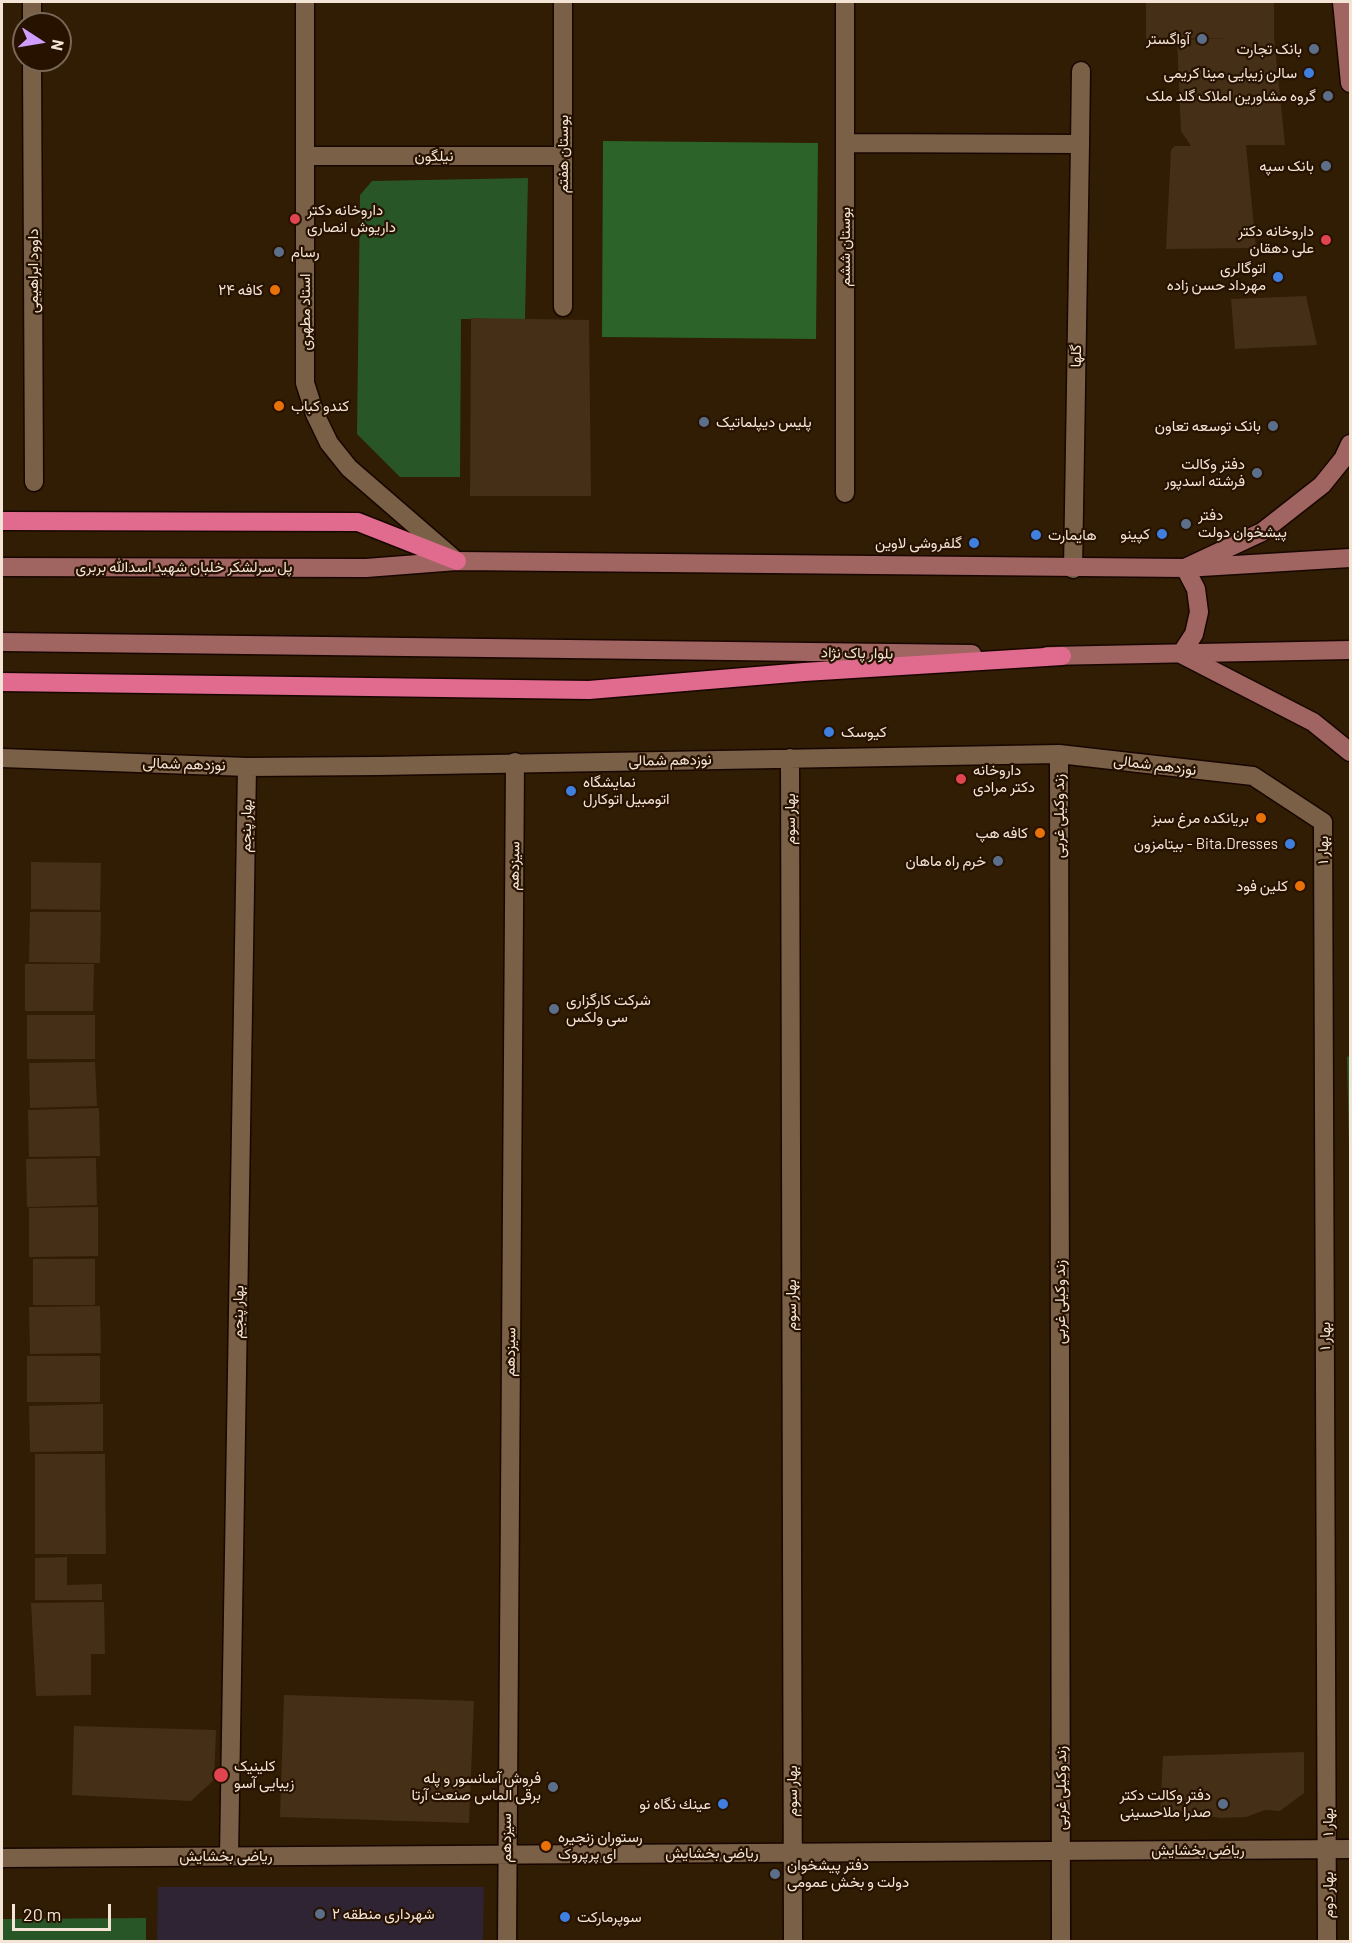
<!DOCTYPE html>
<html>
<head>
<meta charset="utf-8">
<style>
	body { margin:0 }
	#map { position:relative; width:1352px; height:1943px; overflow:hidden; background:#311c04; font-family:Barlow,sans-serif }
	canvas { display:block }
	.frame { position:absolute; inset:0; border:3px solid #f3e4d6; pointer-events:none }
	.north { position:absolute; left:12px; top:12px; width:60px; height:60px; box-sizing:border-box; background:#271200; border:2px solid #796656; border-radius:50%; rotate:102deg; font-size:16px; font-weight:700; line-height:24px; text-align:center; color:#f3e4d6 }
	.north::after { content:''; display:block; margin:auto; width:21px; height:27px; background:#d19dfe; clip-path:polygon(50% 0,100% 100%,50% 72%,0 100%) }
	.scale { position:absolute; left:12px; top:1904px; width:99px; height:27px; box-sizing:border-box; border:3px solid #f3e4d6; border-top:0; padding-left:8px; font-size:18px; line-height:21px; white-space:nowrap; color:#f3e4d6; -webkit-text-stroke:4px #271200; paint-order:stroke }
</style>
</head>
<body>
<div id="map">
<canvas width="1352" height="1943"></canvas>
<div class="frame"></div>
<div class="north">N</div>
<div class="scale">20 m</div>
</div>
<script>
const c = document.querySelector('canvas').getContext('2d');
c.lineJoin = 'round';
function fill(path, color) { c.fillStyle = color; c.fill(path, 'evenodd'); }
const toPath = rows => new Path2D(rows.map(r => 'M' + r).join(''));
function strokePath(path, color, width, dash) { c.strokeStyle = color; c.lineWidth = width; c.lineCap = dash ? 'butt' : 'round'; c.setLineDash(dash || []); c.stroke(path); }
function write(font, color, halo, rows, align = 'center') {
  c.font = font + ' Barlow,Vazirmatn,sans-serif'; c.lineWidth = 4.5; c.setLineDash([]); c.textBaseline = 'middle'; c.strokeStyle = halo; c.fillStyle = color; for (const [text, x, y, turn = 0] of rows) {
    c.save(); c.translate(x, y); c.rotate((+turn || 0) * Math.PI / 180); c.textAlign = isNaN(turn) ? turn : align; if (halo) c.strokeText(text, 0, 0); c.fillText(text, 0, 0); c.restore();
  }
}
fill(toPath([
	[158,1887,484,1887,483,1941,157,1941]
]), '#2e2433');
fill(toPath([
	[528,178,525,319,461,319,460,477,400,477,357,434,360,195,372,181],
	[1350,1056,1350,1195,1347,1057],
	[146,1918,146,1941,2,1941,2,1919]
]), '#285626');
fill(toPath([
	[603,141,818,143,816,339,602,337]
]), '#2b6328');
fill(toPath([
	[1146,2,1274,2,1274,37,1285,145,1246,145,1256,248,1166,249,1171,150,1175,146,1191,146,1181,131,1177,40,1229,38,1146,39],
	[1306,296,1317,345,1235,349,1231,299],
	[471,318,589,320,591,496,470,496],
	[31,862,101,863,100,910,31,909],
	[30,912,101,912,100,963,29,962],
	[25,964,94,964,93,1011,25,1011],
	[27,1015,95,1015,95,1059,27,1059],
	[95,1062,97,1106,30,1108,29,1063],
	[99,1108,100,1156,29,1157,28,1110],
	[96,1158,97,1205,27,1207,26,1159],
	[98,1207,98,1256,29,1257,29,1208],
	[33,1259,95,1259,95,1305,33,1305],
	[100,1306,101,1353,30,1354,29,1307],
	[27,1356,100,1356,100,1402,27,1402],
	[103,1404,103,1451,30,1452,29,1406],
	[35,1454,105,1454,106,1554,35,1554],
	[67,1557,67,1585,102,1584,102,1600,35,1600,35,1558],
	[104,1602,105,1654,91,1654,91,1695,36,1696,31,1603],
	[284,1695,474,1701,469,1823,280,1817],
	[74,1726,216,1730,214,1780,191,1801,72,1795],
	[1304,1752,1304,1793,1280,1811,1265,1810,1246,1817,1220,1818,1177,1811,1160,1816,1163,1756]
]), '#462f17');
const minor = toPath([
	[32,2,32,24],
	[305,2,305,383,315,414,329,443,349,468,453,558],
	[563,2,563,307],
	[845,2,845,493],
	[32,60,34,482],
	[845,143,1080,144,1073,569],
	[1080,144,1081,71],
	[305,156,563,156],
	[1059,754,1061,1942],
	[2,758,247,767,378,766,1059,754,1253,776,1323,822,1327,1942],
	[790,758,793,1942],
	[229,1856,247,767]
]);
const tertiary = toPath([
	[2,1858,1350,1849],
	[507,1942,515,762]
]);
const secondary = toPath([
	[1342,2,1350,83],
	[1350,444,1343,459,1322,485,1262,532,1185,568,1196,589,1199,612,1194,634,1181,654,1313,722,1350,752],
	[2,567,366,568,457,561,1185,568,1350,558],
	[2,642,972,654],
	[1047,656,1350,650]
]);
const trunk = toPath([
	[2,521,358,522,457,561],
	[2,682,589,690,804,672,1062,656]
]);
strokePath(minor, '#180600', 21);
strokePath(tertiary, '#180600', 21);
strokePath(secondary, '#180600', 21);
strokePath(trunk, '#180600', 21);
strokePath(minor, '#7a6047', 18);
strokePath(tertiary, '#7a6047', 18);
strokePath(secondary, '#a06461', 18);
strokePath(trunk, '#e06b8e', 18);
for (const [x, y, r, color] of [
	[1202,39,6,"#5c6f8a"],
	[1314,49,6,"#5c6f8a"],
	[1309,73,6,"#3f7fe0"],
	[1328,96,6,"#5c6f8a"],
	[1326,166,6,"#5c6f8a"],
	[295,219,6,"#e0444e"],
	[1326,240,6,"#e0444e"],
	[279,252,6,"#5c6f8a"],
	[1278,277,6,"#3f7fe0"],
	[275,290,6,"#e8710a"],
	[279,406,6,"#e8710a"],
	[704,422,6,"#5c6f8a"],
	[1273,426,6,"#5c6f8a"],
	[1257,473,6,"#5c6f8a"],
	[1186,524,6,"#5c6f8a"],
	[1162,534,6,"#3f7fe0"],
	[1036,535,6,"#3f7fe0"],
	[974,543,6,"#3f7fe0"],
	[829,732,6,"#3f7fe0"],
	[961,779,6,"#e0444e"],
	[571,791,6,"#3f7fe0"],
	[1261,818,6,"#e8710a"],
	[1040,833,6,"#e8710a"],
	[1290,844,6,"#3f7fe0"],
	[998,861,6,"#5c6f8a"],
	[1300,886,6,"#e8710a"],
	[554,1009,6,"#5c6f8a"],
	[221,1775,8,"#e0444e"],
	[553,1787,6,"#5c6f8a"],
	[723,1804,6,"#3f7fe0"],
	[1223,1804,6,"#5c6f8a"],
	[546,1846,6,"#e8710a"],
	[775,1874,6,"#5c6f8a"],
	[320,1914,6,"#5c6f8a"],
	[565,1917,6,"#3f7fe0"]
]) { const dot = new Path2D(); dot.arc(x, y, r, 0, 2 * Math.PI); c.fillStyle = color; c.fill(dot); strokePath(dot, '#271200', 2); }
write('15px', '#f3e4d6', '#271200', [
	["آواگستر",1190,39],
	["بانک تجارت",1302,49],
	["سالن زیبایی مینا کریمی",1297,73],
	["گروه مشاورین املاک گلد ملک",1316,96],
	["بانک سپه",1314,166],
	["داروخانه دکتر",307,210,"left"],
	["داریوش انصاری",307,227,"left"],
	["داروخانه دکتر",1314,231],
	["علی دهقان",1314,248],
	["رسام",291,252,"left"],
	["اتوگالری",1266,268],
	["مهرداد حسن زاده",1266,285],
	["کافه ۲۴",263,290],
	["کندو کباب",291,406,"left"],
	["پلیس دیپلماتیک",716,422,"left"],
	["بانک توسعه تعاون",1261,426],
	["دفتر وکالت",1245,464],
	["فرشته اسدپور",1245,481],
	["دفتر",1198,515,"left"],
	["پیشخوان دولت",1198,532,"left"],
	["کپینو",1150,534],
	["هایمارت",1048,535,"left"],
	["گلفروشی لاوین",962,543],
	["کیوسک",841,732,"left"],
	["داروخانه",973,770,"left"],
	["دکتر مرادی",973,787,"left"],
	["نمایشگاه",583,782,"left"],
	["اتومبیل اتوکارل",583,799,"left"],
	["بریانکده مرغ سبز",1249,818],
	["کافه هپ",1028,833],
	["بیتامزون - Bita.Dresses",1278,844],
	["خرم راه ماهان",986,861],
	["کلین فود",1288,886],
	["شرکت کارگزاری",566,1000,"left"],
	["سی ولکس",566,1017,"left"],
	["کلینیک",234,1766,"left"],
	["زیبایی آسو",234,1783,"left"],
	["فروش آسانسور و پله",541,1778],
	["برقی الماس صنعت آرتا",541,1795],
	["دفتر وکالت دکتر",1211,1795],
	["صدرا ملاحسینی",1211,1812],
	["عينك نگاه نو",711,1804],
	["رستوران زنجیره",558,1837,"left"],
	["ای پرپروک",558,1854,"left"],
	["دفتر پیشخوان",787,1865,"left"],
	["دولت و بخش عمومی",787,1882,"left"],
	["شهرداری منطقه ۲",332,1914,"left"],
	["سوپرمارکت",577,1917,"left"]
], 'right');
write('15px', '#f3e4d6', '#271200', [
	["بوستان هفتم",563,154,-90],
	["نیلگون",434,156],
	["بوستان ششم",845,247,-90],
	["داوود ابراهیمی",33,271,-90],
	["استاد مطهری",305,312,-90],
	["گلها",1076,356,-89],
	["پل سرلشکر خلبان شهید اسدالله بربری",184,567],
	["بلوار پاک نژاد",857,653,1],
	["نوزدهم شمالی",670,760,-1],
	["نوزدهم شمالی",184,764,2],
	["نوزدهم شمالی",1155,765,7],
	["زند وکیلی غربی",1059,816,-90],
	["بهار سوم",790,819,-90],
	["بهار پنجم",246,826,-89],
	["بهار ۱",1323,850,-90],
	["سیزدهم",514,866,-89],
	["زند وکیلی غربی",1060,1302,-90],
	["بهار سوم",791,1305,-90],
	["بهار پنجم",238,1312,-89],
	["بهار ۱",1325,1336,-90],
	["سیزدهم",510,1352,-89],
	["زند وکیلی غربی",1061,1788,-90],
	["بهار سوم",792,1791,-90],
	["بهار ۱",1328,1822,-90],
	["سیزدهم",506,1838,-90],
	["ریاضی بخشایش",1198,1850],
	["ریاضی بخشایش",712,1853],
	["ریاضی بخشایش",226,1856],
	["بهار دوم",1328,1895,-90]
]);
</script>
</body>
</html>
